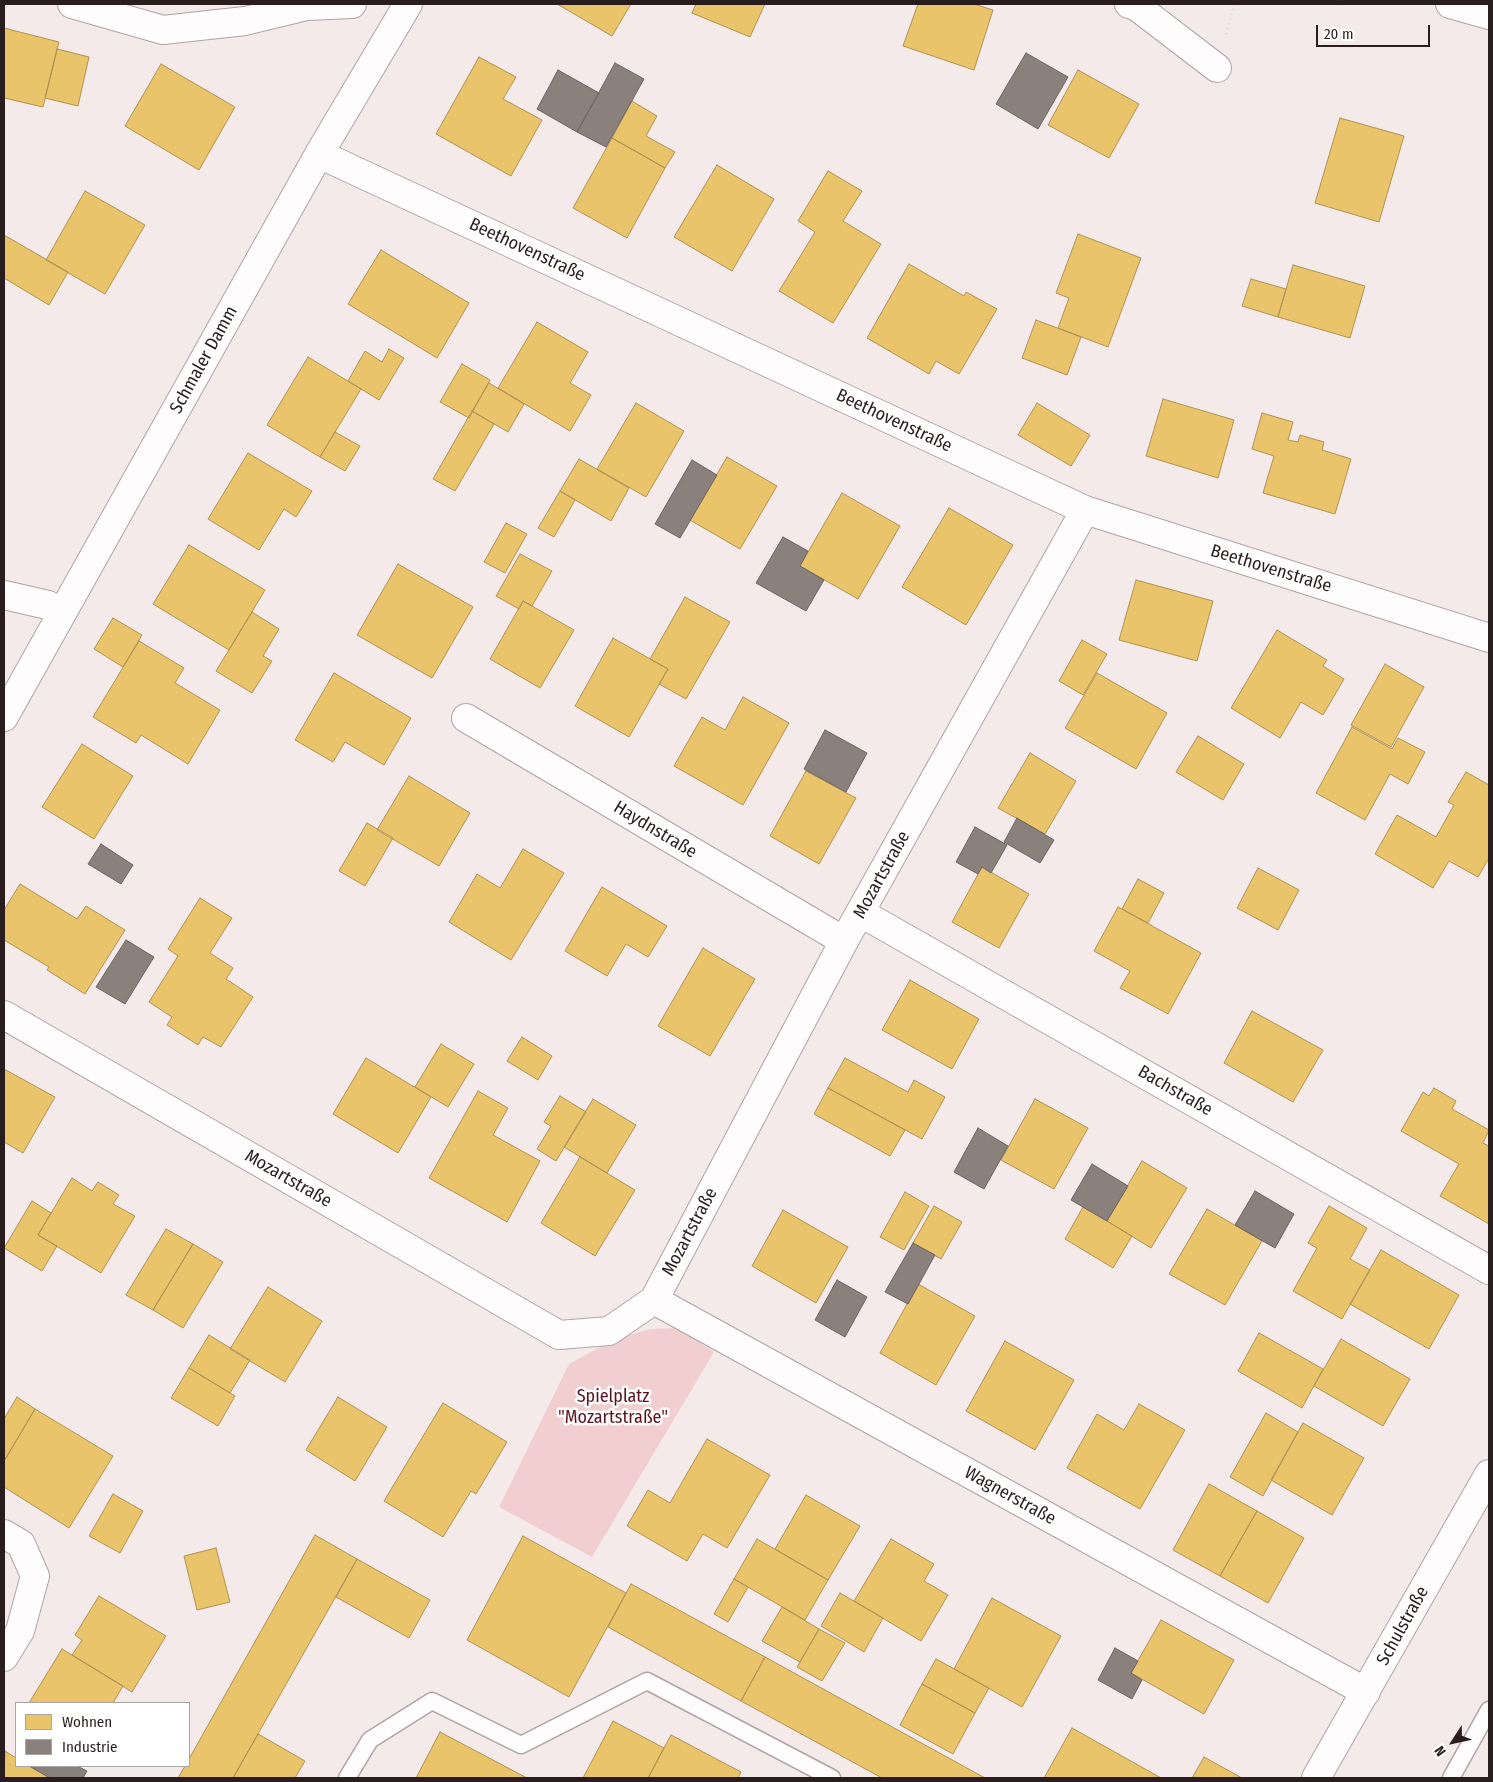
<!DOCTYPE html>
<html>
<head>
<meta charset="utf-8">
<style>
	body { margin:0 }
	#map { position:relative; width:1493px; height:1782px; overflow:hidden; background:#f5eaea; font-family:"Fira Sans Condensed",sans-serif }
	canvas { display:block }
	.frame { position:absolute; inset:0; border:5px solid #291d1e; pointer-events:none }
	.legend { position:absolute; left:15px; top:1702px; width:175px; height:65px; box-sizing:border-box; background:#fff; border:1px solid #a9a5a5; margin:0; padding:6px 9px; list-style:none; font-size:15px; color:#291d1e }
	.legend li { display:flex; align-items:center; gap:10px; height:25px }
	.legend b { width:25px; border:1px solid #a9a5a5 }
	.north { position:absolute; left:1428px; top:1717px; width:50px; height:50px; -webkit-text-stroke:4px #fff; paint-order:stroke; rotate:235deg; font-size:14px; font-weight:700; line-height:20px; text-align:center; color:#291d1e }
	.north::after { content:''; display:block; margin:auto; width:18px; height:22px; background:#291d1e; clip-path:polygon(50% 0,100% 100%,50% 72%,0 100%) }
	.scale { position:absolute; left:1316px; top:25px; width:114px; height:22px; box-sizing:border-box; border:2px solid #291d1e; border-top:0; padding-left:6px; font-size:15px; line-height:18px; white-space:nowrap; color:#291d1e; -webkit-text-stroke:4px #fff; paint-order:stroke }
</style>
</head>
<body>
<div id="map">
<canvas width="1493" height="1782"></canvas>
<div class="frame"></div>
<ul class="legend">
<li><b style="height:14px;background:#e9c46a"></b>Wohnen</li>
<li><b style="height:14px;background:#8a817c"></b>Industrie</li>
</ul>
<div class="north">N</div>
<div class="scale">20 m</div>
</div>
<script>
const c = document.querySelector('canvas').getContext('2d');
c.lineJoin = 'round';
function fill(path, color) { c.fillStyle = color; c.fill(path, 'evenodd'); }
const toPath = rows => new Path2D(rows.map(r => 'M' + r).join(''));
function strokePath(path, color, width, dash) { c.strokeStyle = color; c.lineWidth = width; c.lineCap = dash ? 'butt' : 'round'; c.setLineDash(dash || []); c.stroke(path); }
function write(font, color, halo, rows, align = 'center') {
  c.font = font + ' "Fira Sans Condensed",sans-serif'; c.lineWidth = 5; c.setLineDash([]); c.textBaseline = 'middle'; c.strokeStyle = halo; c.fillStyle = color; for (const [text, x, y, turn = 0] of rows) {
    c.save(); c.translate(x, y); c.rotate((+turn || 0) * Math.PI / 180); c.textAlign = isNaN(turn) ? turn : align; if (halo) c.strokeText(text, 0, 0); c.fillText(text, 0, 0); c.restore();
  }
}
fill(toPath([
	[677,1328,714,1352,592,1557,499,1507,569,1364,613,1340,650,1329]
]), '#f1ced0');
const homes = toPath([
	[557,4,631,4,612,36,557,4],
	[696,4,765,4,750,37,692,13,696,4],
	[918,4,974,4,993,10,974,70,903,46,918,4],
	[4,28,59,42,43,107,4,98,4,28],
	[57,49,89,57,78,106,45,98,57,49],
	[479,57,516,77,503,99,542,120,511,176,436,134,479,57],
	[161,64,235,107,199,170,125,126,161,64],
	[1078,70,1139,104,1109,158,1048,125,1078,70],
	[632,101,657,116,646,136,675,152,665,168,612,138,632,101],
	[1340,118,1404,136,1379,222,1315,203,1340,118],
	[612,138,665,168,627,238,573,208,612,138],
	[717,165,774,199,732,271,674,237,717,165],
	[828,171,862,191,843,221,881,244,833,323,779,291,815,232,798,221,828,171],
	[85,191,145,225,105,294,46,260,85,191],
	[1078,234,1141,258,1108,347,1058,328,1069,298,1056,293,1078,234],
	[4,235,68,272,49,305,4,278,4,235],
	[381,250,469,303,437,358,348,304,381,250],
	[909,264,964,296,966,292,997,309,959,374,936,361,929,374,867,338,909,264],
	[1293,265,1365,286,1350,338,1278,317,1293,265],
	[1251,279,1286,289,1278,317,1242,306,1251,279],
	[1036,320,1081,337,1067,375,1022,358,1036,320],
	[537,322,588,352,570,383,591,395,570,431,498,388,537,322],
	[389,349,404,358,379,400,348,381,365,351,382,362,389,349],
	[308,357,361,389,320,457,267,425,308,357],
	[462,364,490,380,469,418,440,402,462,364],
	[489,383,524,404,508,432,472,411,489,383],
	[1163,399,1234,420,1218,478,1146,456,1163,399],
	[636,403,684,431,646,497,597,469,636,403],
	[1037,403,1090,435,1071,466,1018,435,1037,403],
	[472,411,494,424,455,491,433,479,472,411],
	[1262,413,1293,422,1288,440,1298,442,1300,435,1324,442,1322,450,1351,459,1335,514,1263,493,1274,456,1252,449,1262,413],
	[335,432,360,446,345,471,320,457,335,432],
	[248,453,312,491,296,517,284,509,259,550,208,519,248,453],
	[727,457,777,486,740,549,690,520,727,457],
	[579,459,629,488,611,521,560,491,579,459],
	[560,491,575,500,554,537,538,528,560,491],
	[842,493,900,526,858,599,800,566,842,493],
	[949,508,1013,545,966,625,902,587,949,508],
	[506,523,527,534,505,573,484,562,506,523],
	[189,545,265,590,229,650,153,604,189,545],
	[520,554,552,571,532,606,523,601,519,609,496,596,520,554],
	[398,564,473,607,432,678,357,635,398,564],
	[1136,580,1213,601,1197,661,1119,640,1136,580],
	[685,597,730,622,686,699,659,684,668,669,650,659,685,597],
	[523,601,574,630,540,688,490,659,523,601],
	[252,612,279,629,263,656,272,661,252,693,216,671,252,612],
	[113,618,142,635,123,667,94,649,113,618],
	[1277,630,1327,660,1323,666,1344,679,1323,715,1301,702,1280,738,1231,708,1277,630],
	[613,638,668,669,629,737,575,706,613,638],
	[1082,640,1107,654,1083,695,1059,681,1082,640],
	[139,641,184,668,175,683,220,710,188,764,141,735,136,743,93,717,139,641],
	[1385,664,1424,687,1391,747,1351,725,1385,664],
	[334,673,411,718,384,765,345,742,333,762,295,740,334,673],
	[1097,673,1167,713,1136,769,1065,728,1097,673],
	[743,697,789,723,743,805,674,766,702,717,725,730,743,697],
	[1352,727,1392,749,1398,738,1425,752,1408,784,1390,774,1365,820,1316,793,1352,727],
	[1198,736,1244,764,1223,800,1176,772,1198,736],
	[82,744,133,776,94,839,42,807,82,744],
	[1030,753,1076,781,1045,834,998,808,1030,753],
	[806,771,856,798,819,864,770,836,806,771],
	[1466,772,1489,785,1489,858,1478,877,1449,861,1433,888,1375,854,1397,815,1436,837,1454,805,1448,802,1466,772],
	[409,776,470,813,439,866,377,830,409,776],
	[367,823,393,838,365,886,339,871,367,823],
	[523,849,564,873,511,960,449,922,477,874,500,888,523,849],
	[982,867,1029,894,999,948,952,922,982,867],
	[1258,868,1299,890,1278,930,1237,908,1258,868],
	[1138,879,1164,893,1148,923,1122,909,1138,879],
	[20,884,77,919,86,906,125,930,85,994,47,970,49,967,4,940,4,910,20,884],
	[602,887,667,926,648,957,626,944,607,976,565,951,602,887],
	[200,898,232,918,210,953,233,968,226,979,253,997,221,1047,203,1037,198,1045,167,1025,172,1017,149,1002,178,956,168,949,200,898],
	[1118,907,1201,953,1168,1014,1120,988,1130,971,1094,951,1118,907],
	[703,948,755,979,710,1056,658,1026,703,948],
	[910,980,979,1019,952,1069,882,1030,910,980],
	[1252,1011,1323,1050,1293,1102,1224,1063,1252,1011],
	[522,1037,552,1056,538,1080,507,1061,522,1037],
	[441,1044,474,1064,448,1107,415,1087,441,1044],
	[366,1058,431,1097,398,1153,333,1114,366,1058],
	[845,1058,908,1092,914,1080,945,1097,922,1139,828,1088,845,1058],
	[4,1069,55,1097,23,1153,4,1142,4,1069],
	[828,1088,905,1130,890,1156,814,1114,828,1088],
	[1434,1088,1456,1101,1452,1109,1489,1130,1483,1143,1489,1146,1489,1224,1440,1196,1459,1164,1401,1131,1423,1092,1429,1096,1434,1088],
	[478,1091,508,1108,493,1135,540,1161,507,1222,429,1178,478,1091],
	[560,1096,586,1112,556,1161,537,1149,551,1126,544,1122,560,1096],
	[593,1099,636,1125,607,1173,564,1147,593,1099],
	[1035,1099,1088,1128,1054,1189,1001,1160,1035,1099],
	[580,1157,635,1190,595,1256,541,1223,580,1157],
	[1142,1161,1187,1188,1151,1248,1107,1221,1142,1161],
	[72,1178,92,1191,98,1182,119,1195,113,1204,135,1216,101,1273,38,1235,72,1178],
	[905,1192,929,1206,904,1250,880,1237,905,1192],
	[32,1201,51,1213,38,1235,57,1246,42,1271,4,1248,32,1201],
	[934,1206,962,1222,941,1259,913,1243,934,1206],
	[1329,1206,1367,1228,1350,1259,1370,1270,1342,1319,1293,1291,1317,1248,1308,1243,1329,1206],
	[1083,1207,1132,1236,1113,1268,1065,1239,1083,1207],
	[1207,1209,1262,1241,1225,1305,1169,1274,1207,1209],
	[783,1210,848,1247,816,1303,752,1266,783,1210],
	[166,1229,193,1244,153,1310,126,1295,166,1229],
	[193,1244,223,1262,183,1328,153,1310,193,1244],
	[1381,1250,1459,1295,1429,1349,1350,1304,1381,1250],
	[918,1284,975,1316,936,1385,880,1353,918,1284],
	[268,1287,322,1321,285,1382,230,1349,268,1287],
	[1259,1333,1323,1369,1302,1408,1238,1371,1259,1333],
	[209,1335,250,1360,230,1393,189,1368,209,1335],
	[1341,1339,1410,1379,1383,1426,1314,1386,1341,1339],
	[1005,1341,1074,1380,1035,1450,966,1411,1005,1341],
	[189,1368,235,1396,218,1426,171,1398,189,1368],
	[17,1397,35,1409,6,1458,4,1457,4,1419,17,1397],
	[338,1397,387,1427,355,1481,306,1450,338,1397],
	[443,1403,507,1442,476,1494,471,1491,443,1537,384,1501,443,1403],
	[1139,1404,1185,1430,1140,1509,1067,1468,1097,1414,1124,1430,1139,1404],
	[35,1409,113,1456,69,1528,4,1487,4,1461,35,1409],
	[1266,1413,1298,1432,1263,1496,1230,1477,1266,1413],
	[1303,1423,1364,1458,1332,1515,1271,1480,1303,1423],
	[707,1439,770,1475,727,1548,703,1534,687,1561,627,1526,648,1490,670,1503,707,1439],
	[1209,1484,1257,1511,1220,1576,1173,1550,1209,1484],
	[113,1494,143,1511,120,1553,89,1536,113,1494],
	[806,1495,860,1526,828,1580,775,1549,806,1495],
	[1257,1511,1304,1538,1268,1603,1220,1576,1257,1511],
	[315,1535,357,1559,233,1778,178,1778,185,1766,189,1766,189,1759,315,1535],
	[523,1536,626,1593,569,1697,467,1640,523,1536],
	[757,1539,828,1580,805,1620,734,1579,757,1539],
	[891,1539,934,1564,924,1581,948,1595,921,1641,854,1601,891,1539],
	[216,1548,230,1602,197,1610,184,1556,216,1548],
	[357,1559,430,1600,409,1638,336,1597,357,1559],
	[734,1579,748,1587,728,1622,714,1614,734,1579],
	[631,1584,765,1657,741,1701,608,1627,631,1584],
	[840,1593,883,1618,864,1652,821,1626,840,1593],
	[99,1596,166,1636,132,1692,72,1655,82,1640,75,1635,99,1596],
	[992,1598,1061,1636,1022,1707,954,1669,992,1598],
	[782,1607,819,1629,800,1662,762,1641,782,1607],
	[1161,1620,1234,1660,1204,1714,1131,1673,1161,1620],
	[819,1629,845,1643,822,1681,797,1667,819,1629],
	[62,1649,123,1686,113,1703,29,1703,62,1649],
	[765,1657,985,1778,882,1778,741,1701,765,1657],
	[936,1659,989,1688,975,1713,922,1684,936,1659],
	[922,1684,975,1713,953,1754,900,1725,922,1684],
	[613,1721,664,1748,648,1778,583,1778,613,1721],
	[1072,1728,1161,1778,1044,1778,1072,1728],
	[440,1732,527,1778,416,1778,440,1732],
	[258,1734,305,1761,295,1778,233,1778,258,1734],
	[671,1735,741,1772,738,1778,648,1778,671,1735],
	[5,1751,16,1758,16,1766,29,1766,50,1778,4,1778,5,1751],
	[1204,1757,1242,1778,1192,1778,1204,1757]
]);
fill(homes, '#e9c46a');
strokePath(homes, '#af9253', 1);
const industry = toPath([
	[1026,53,1068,77,1038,129,996,104,1026,53],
	[615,63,644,79,606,147,577,132,615,63],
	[558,70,599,93,577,132,537,109,558,70],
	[692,460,717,475,680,538,655,524,692,460],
	[783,537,808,551,800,566,824,580,806,611,756,583,783,537],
	[825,730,867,753,846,792,804,769,825,730],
	[1017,818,1054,840,1040,863,1004,842,1017,818],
	[975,827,1007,845,991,873,982,867,978,874,956,862,975,827],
	[101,844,133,865,121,884,88,864,101,844],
	[126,940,154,957,125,1004,96,987,126,940],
	[978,1128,1008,1146,984,1189,954,1172,978,1128],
	[1092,1164,1128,1186,1107,1221,1071,1200,1092,1164],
	[1255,1191,1294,1214,1275,1248,1235,1225,1255,1191],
	[913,1243,935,1255,908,1304,885,1292,913,1243],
	[837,1280,867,1297,845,1337,815,1320,837,1280],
	[1115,1648,1138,1661,1131,1673,1142,1680,1132,1699,1098,1680,1115,1648],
	[31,1766,77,1766,87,1771,83,1778,50,1778,31,1767,31,1766]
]);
fill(industry, '#8a817c');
strokePath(industry, '#6d6360', 1);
const lane = toPath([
	[347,1778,370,1740,432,1701,521,1745,647,1681,832,1778],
	[1451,1778,1489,1710]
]);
const street = toPath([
	[72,4,163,30,245,21,307,6,352,4],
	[1129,4,1136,6,1217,68],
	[319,154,1085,510,1489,638],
	[4,595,48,605,62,613],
	[4,717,319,154,408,4],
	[466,718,844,941],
	[861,913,1489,1270],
	[4,1015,559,1335,609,1331,654,1300,844,941,1085,510],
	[654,1300,1366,1692],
	[4,1534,21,1544,35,1576,20,1631,4,1657],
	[1316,1778,1489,1474]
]);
const secondary = toPath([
	[1450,4,1489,15]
]);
strokePath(lane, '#afa4a4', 19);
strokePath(street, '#afa4a4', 30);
strokePath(secondary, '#afa4a4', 30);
strokePath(toPath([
	[1341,4,1343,4],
	[1226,34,1235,4]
]), '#dcd8d8', 3, [1, 4]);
strokePath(lane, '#fefcfc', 16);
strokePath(street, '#fefcfc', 28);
strokePath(secondary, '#fefcfc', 28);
write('18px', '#291d1e', '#fff', [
	["Beethovenstraße",527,250,25],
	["Schmaler Damm",204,360,-61],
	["Beethovenstraße",894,421,25],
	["Beethovenstraße",1271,569,17],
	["Haydnstraße",655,830,31],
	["Mozartstraße",882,875,-61],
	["Bachstraße",1175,1091,30],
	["Mozartstraße",288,1179,30],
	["Mozartstraße",690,1232,-62],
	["Wagnerstraße",1010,1496,29],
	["Schulstraße",1403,1626,-61]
]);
write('18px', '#5b1121', '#fff', [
	["Spielplatz",613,1397],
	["\"Mozartstraße\"",613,1418]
]);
</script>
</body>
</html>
